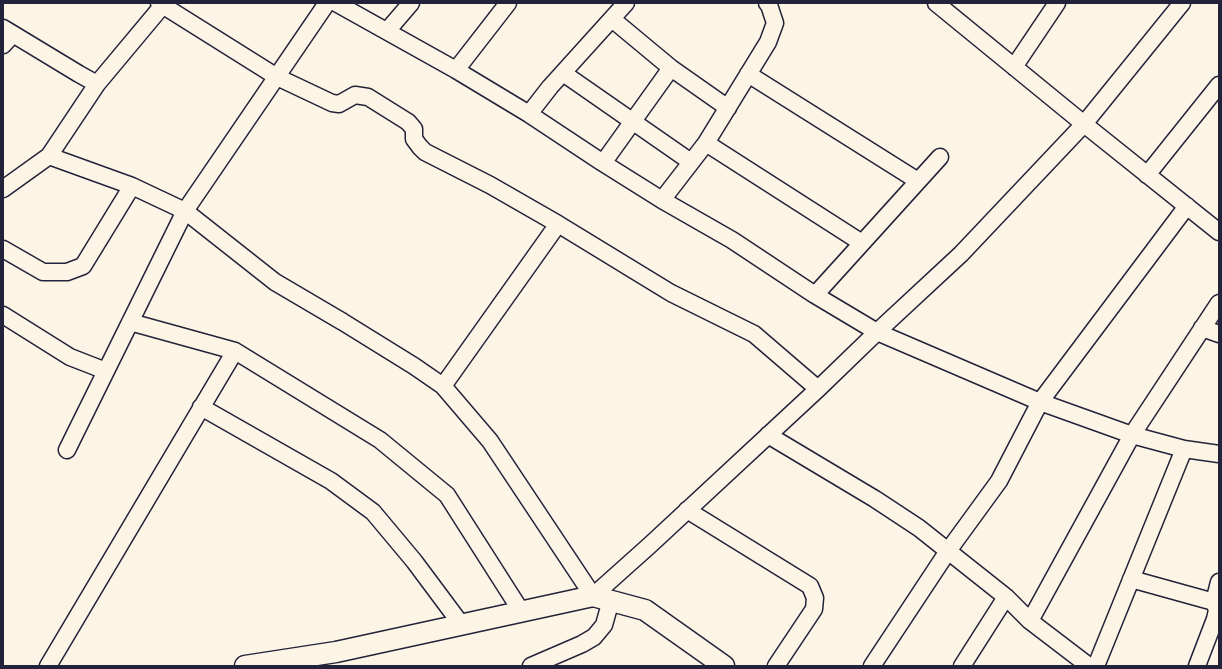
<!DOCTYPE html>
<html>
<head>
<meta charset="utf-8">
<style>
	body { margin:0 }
	#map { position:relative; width:1222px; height:669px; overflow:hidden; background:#fcf5e5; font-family:"Gochi Hand",sans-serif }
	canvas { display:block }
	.frame { position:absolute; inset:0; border:4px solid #22223b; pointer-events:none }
</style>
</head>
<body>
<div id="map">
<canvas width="1222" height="669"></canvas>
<div class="frame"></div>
</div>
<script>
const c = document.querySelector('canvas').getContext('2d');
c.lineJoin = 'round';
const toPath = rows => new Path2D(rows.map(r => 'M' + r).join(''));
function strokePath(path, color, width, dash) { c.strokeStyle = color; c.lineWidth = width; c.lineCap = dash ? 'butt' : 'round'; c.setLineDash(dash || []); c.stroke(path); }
const minor = toPath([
	[159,3,277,77,332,103,339,104,355,95,368,97,408,122,414,129,414,139,420,147,425,152,490,185,558,224,671,293,754,334,818,389],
	[336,3,456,70,529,114,603,163,662,200,732,240,815,295,877,332,1040,402,1132,435,1184,449,1219,454],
	[936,3,1084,124,1219,232],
	[612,19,671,68,728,108],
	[3,28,79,74,97,84,49,156,3,189],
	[387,31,411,3],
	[3,45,13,34],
	[1014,67,1057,3],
	[456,70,508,3],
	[563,73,691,162],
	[748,74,918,181],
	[97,84,163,5],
	[529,114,550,87,626,3],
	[706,143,862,243],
	[49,156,132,186,185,211,275,282,343,322,414,366,443,386,490,441,593,596,650,545,818,389,877,332,961,254,1084,124,1182,3],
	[603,163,671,68],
	[1147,175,1219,85],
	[662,200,706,143,768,42,775,23,769,5,767,3],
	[3,249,43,272,67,272,83,266,132,186],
	[815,295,940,157],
	[3,315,70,357,106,371],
	[130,322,235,351,380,440,447,495,521,611],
	[1202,328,1219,334],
	[443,386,558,224],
	[201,407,331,481,373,512,414,561,461,624],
	[768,435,875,499,919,528,1006,597,1030,621,1089,666],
	[67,450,185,211,327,3],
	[687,510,810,586,815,598,814,609,776,666],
	[1131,579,1214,602,1217,610,1215,619,1197,666],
	[1214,602,1219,582],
	[1030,621,1132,435,1219,303],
	[48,666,235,351],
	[531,666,582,644,594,637,604,625,611,600],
	[872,666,948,551,999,481,1040,402,1187,206],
	[962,666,1006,597],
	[1096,666,1184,449]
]);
const tertiary = toPath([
	[245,666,336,652,593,596,645,610,724,666]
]);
strokePath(minor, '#22223b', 19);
strokePath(tertiary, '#22223b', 23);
strokePath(minor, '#fcf5e5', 16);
strokePath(tertiary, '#fcf5e5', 20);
</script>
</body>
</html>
